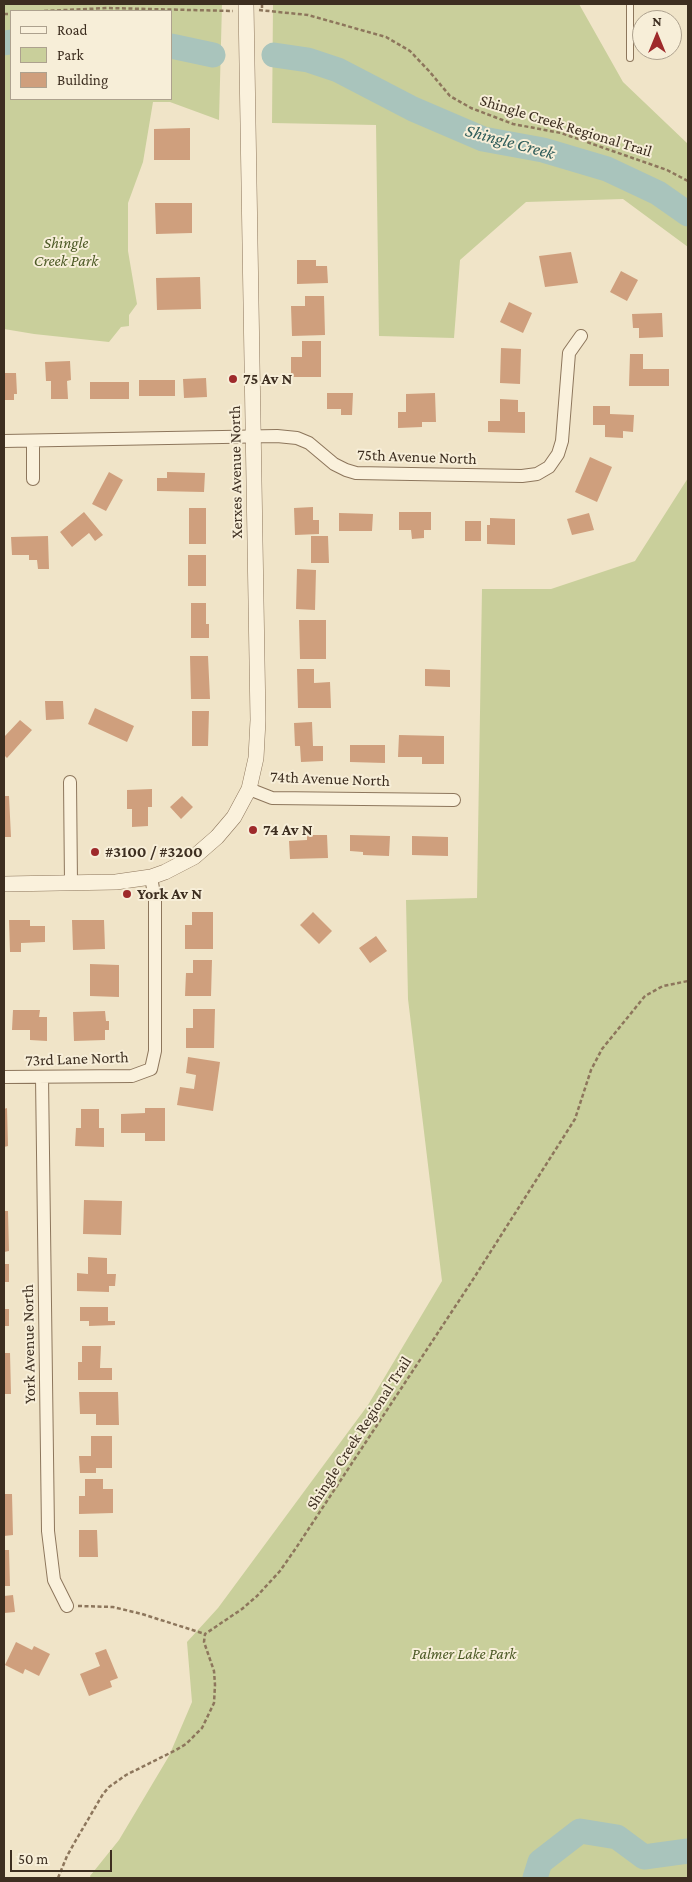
<!DOCTYPE html>
<html>
<head>
<meta charset="utf-8">
<style>
	body { margin:0 }
	#map { position:relative; width:692px; height:1882px; overflow:hidden; background:#f0e4c8; font-family:"Crimson Pro",serif }
	canvas { display:block }
	.frame { position:absolute; inset:0; border:5px solid #3d2e20; pointer-events:none }
	.legend { position:absolute; left:10px; top:10px; width:162px; height:90px; box-sizing:border-box; background:#f7eed8; border:1px solid #ada18e; margin:0; padding:6px 9px; list-style:none; font-size:15px; color:#3d2e20 }
	.legend li { display:flex; align-items:center; gap:10px; height:25px }
	.legend b { width:25px; border:1px solid #ada18e }
	.north { position:absolute; left:632px; top:10px; width:50px; height:50px; box-sizing:border-box; background:#f7eed8; border:1px solid #ada18e; border-radius:50%; rotate:0deg; font-size:14px; font-weight:700; line-height:20px; text-align:center; color:#3d2e20 }
	.north::after { content:''; display:block; margin:auto; width:18px; height:22px; background:#9e2a2b; clip-path:polygon(50% 0,100% 100%,50% 72%,0 100%) }
	.scale { position:absolute; left:10px; top:1850px; width:102px; height:22px; box-sizing:border-box; border:2px solid #3d2e20; border-top:0; padding-left:6px; font-size:15px; line-height:18px; white-space:nowrap; color:#3d2e20; -webkit-text-stroke:4px #f7eed8; paint-order:stroke }
</style>
</head>
<body>
<div id="map">
<canvas width="692" height="1882"></canvas>
<div class="frame"></div>
<ul class="legend">
<li><b style="height:6px;background:#faf1dc"></b>Road</li>
<li><b style="height:14px;background:#c9cf9b"></b>Park</li>
<li><b style="height:14px;background:#cf9f7d"></b>Building</li>
</ul>
<div class="north">N</div>
<div class="scale">50 m</div>
</div>
<script>
const c = document.querySelector('canvas').getContext('2d');
c.lineJoin = 'round';
function fill(path, color) { c.fillStyle = color; c.fill(path, 'evenodd'); }
const toPath = rows => new Path2D(rows.map(r => 'M' + r).join(''));
function strokePath(path, color, width, dash) { c.strokeStyle = color; c.lineWidth = width; c.lineCap = dash ? 'butt' : 'round'; c.setLineDash(dash || []); c.stroke(path); }
function write(font, color, halo, rows, align = 'center') {
  c.font = font + ' "Crimson Pro",serif'; c.lineWidth = 4; c.setLineDash([]); c.textBaseline = 'middle'; c.strokeStyle = halo; c.fillStyle = color; for (const [text, x, y, turn = 0] of rows) {
    c.save(); c.translate(x, y); c.rotate((+turn || 0) * Math.PI / 180); c.textAlign = isNaN(turn) ? turn : align; if (halo) c.strokeText(text, 0, 0); c.fillText(text, 0, 0); c.restore();
  }
}
fill(toPath([
	[4,4,222,4,219,120,170,102,153,102,143,162,128,203,128,251,137,304,129,315,129,326,121,327,109,342,34,334,4,329],
	[11,11,171,11,171,99,11,99],
	[273,4,579,4,623,82,688,144,688,247,623,199,526,202,460,260,454,338,379,336,376,125,272,123],
	[688,478,688,1878,91,1878,90,1876,119,1840,169,1756,192,1702,187,1642,218,1608,368,1405,442,1281,408,999,406,900,477,898,482,589,551,589,635,561]
]), '#c9cf9b');
strokePath(toPath([
	[4,43,11,42],
	[171,46,213,55],
	[274,55,308,60,338,70,413,109,483,139,543,150,607,169,658,193,688,214],
	[535,1878,540,1862,580,1831,617,1837,644,1857,688,1851]
]), '#a9c4bc', 25);
fill(toPath([
	[190,128,190,160,154,160,154,129],
	[155,203,192,203,192,233,156,234],
	[571,252,578,283,545,287,539,256],
	[297,260,316,260,316,266,327,266,328,283,297,284],
	[621,271,638,280,627,301,610,292],
	[200,277,201,309,157,310,156,278],
	[305,296,324,296,325,335,292,336,291,306,305,306],
	[509,302,532,313,523,333,500,322],
	[662,313,663,337,639,338,639,328,633,328,632,314],
	[302,341,321,341,321,377,291,377,291,357,302,357],
	[501,348,521,349,520,384,500,383],
	[630,354,643,354,643,369,669,369,669,386,629,386],
	[70,361,71,380,67,381,68,399,51,399,51,381,46,381,45,362],
	[4,373,16,373,17,394,14,394,14,400,4,400],
	[206,378,207,397,184,398,183,379],
	[139,380,175,380,175,396,139,396],
	[90,382,129,382,129,399,90,399],
	[327,393,353,393,352,415,341,415,341,409,327,409],
	[435,393,436,422,422,422,422,427,398,428,398,412,406,412,406,394],
	[500,399,518,400,518,412,525,412,525,433,488,432,488,421,500,421],
	[593,406,610,406,610,414,634,415,633,432,623,431,623,438,605,437,605,425,593,425],
	[590,457,612,467,597,502,575,492],
	[109,472,123,480,106,511,92,504],
	[167,472,205,473,204,492,157,491,157,478,167,478],
	[313,507,313,520,319,520,319,534,295,535,294,508],
	[189,508,206,508,206,544,189,544],
	[84,512,103,535,95,541,89,533,72,547,60,532],
	[399,512,431,512,431,530,424,530,424,538,412,539,411,530,399,530],
	[339,513,373,514,372,531,339,531],
	[589,513,594,530,572,535,567,519],
	[490,518,515,519,515,545,487,544,487,525,490,525],
	[465,521,481,521,481,541,465,541],
	[48,536,49,569,38,569,37,560,29,560,29,555,12,555,11,537],
	[311,536,328,536,329,563,311,563],
	[188,555,206,555,206,586,188,586],
	[297,569,316,570,315,610,296,609],
	[191,603,206,603,206,624,209,624,209,638,191,638],
	[299,620,326,620,326,659,300,659],
	[190,656,208,656,210,699,191,699],
	[297,669,314,669,314,683,330,682,331,708,298,708],
	[425,669,450,670,450,687,425,686],
	[45,701,63,701,64,719,46,720],
	[95,708,134,726,127,742,88,724],
	[192,711,209,711,208,746,192,746],
	[20,720,32,730,7,758,4,755,4,737],
	[312,722,313,746,323,746,323,761,301,762,300,746,295,746,294,723],
	[399,735,444,736,444,764,422,764,422,757,398,757],
	[350,745,385,745,385,763,350,762],
	[152,789,152,807,148,807,148,826,132,827,132,809,127,809,127,790],
	[4,796,9,796,11,837,4,837],
	[182,796,193,807,181,819,170,807],
	[307,835,327,835,328,858,290,859,289,841,307,840],
	[350,835,390,836,389,856,363,855,363,852,350,851],
	[412,836,448,837,448,856,412,855],
	[192,912,213,912,213,949,185,949,185,925,192,925],
	[313,912,332,931,319,944,300,925],
	[9,920,30,920,30,926,45,926,45,942,21,943,21,952,10,952],
	[72,920,104,920,105,949,73,950],
	[376,936,387,951,370,963,359,948],
	[193,960,212,960,211,996,185,996,186,973,193,973],
	[90,964,119,965,119,997,90,996],
	[193,1009,215,1009,214,1048,186,1048,186,1028,193,1028],
	[13,1010,40,1010,39,1017,47,1017,47,1041,30,1040,30,1030,12,1030],
	[105,1011,106,1021,109,1021,109,1030,105,1030,105,1040,74,1041,73,1012],
	[188,1057,220,1062,213,1111,177,1105,180,1087,194,1089,196,1075,186,1073],
	[7,1108,8,1146,4,1147,4,1109],
	[145,1108,165,1108,165,1141,145,1141,145,1133,121,1133,121,1114,145,1113],
	[81,1109,99,1109,99,1128,104,1128,104,1147,75,1146,76,1128,81,1128],
	[84,1200,122,1201,121,1235,83,1234],
	[4,1211,8,1211,9,1251,4,1252],
	[88,1257,107,1258,107,1274,116,1274,115,1286,109,1286,109,1292,77,1291,77,1273,88,1274],
	[4,1264,9,1264,9,1282,4,1282],
	[80,1307,108,1307,108,1321,115,1321,115,1325,89,1326,89,1321,80,1321],
	[4,1309,9,1309,9,1326,4,1326],
	[82,1346,101,1346,100,1368,112,1368,112,1380,78,1380,78,1362,82,1362],
	[4,1353,10,1353,11,1394,4,1394],
	[79,1392,118,1392,119,1425,96,1425,96,1414,80,1414],
	[91,1436,112,1436,112,1468,96,1468,96,1473,80,1473,79,1456,91,1456],
	[85,1479,103,1479,103,1489,113,1489,113,1513,79,1514,79,1496,85,1496],
	[4,1494,12,1494,13,1535,4,1536],
	[79,1530,97,1530,98,1557,79,1557],
	[4,1550,9,1550,10,1586,4,1586],
	[13,1595,15,1612,4,1613,4,1596],
	[16,1642,32,1650,34,1646,50,1654,39,1676,25,1669,23,1674,5,1665],
	[106,1649,118,1678,110,1681,112,1687,89,1696,80,1674,100,1666,95,1653]
]), '#cf9f7d');
const service = toPath([
	[630,58,630,4]
]);
const minor = toPath([
	[4,441,277,436,297,438,309,443,334,464,346,470,356,473,522,476,537,474,549,467,558,454,562,441,569,353,581,336],
	[33,441,33,479],
	[70,782,71,883],
	[249,789,272,798,454,800],
	[4,1077,132,1076,151,1069,155,1051,155,900,151,877],
	[42,1077,48,1531,54,1580,67,1606]
]);
const tertiary = toPath([
	[4,884,116,882,151,877,165,872,194,857,217,837,234,817,249,789,256,758,258,720,246,4]
]);
strokePath(service, '#8d765c', 8);
strokePath(minor, '#8d765c', 14);
strokePath(tertiary, '#8d765c', 16);
strokePath(toPath([
	[262,4,262,10],
	[259,10,308,15,386,37,410,51,429,71,450,96,471,108,513,124,561,133,667,170,688,181],
	[44,11,107,8,233,11],
	[4,14,11,14],
	[78,1606,113,1607,142,1614,205,1634],
	[58,1878,67,1856,76,1840,103,1794,109,1787,126,1775,176,1750,186,1744,202,1728,214,1703,215,1685,214,1671,204,1642,205,1634,242,1609,257,1596,280,1571,296,1548,472,1281,575,1119,591,1070,602,1049,645,996,663,986,688,981]
]), '#8d765c', 2.5, [4, 2.5]);
strokePath(service, '#faf1dc', 6);
strokePath(minor, '#faf1dc', 12);
strokePath(tertiary, '#faf1dc', 15);
for (const [x, y, r, color] of [
	[233,379,5,"#9e2a2b"],
	[253,830,5,"#9e2a2b"],
	[95,852,5,"#9e2a2b"],
	[127,894,5,"#9e2a2b"]
]) { const dot = new Path2D(); dot.arc(x, y, r, 0, 2 * Math.PI); c.fillStyle = color; c.fill(dot); strokePath(dot, '#f7eed8', 2); }
write('16px', '#3d2e20', '#f7eed8', [
	["Shingle Creek Regional Trail",566,126,17],
	["75th Avenue North",417,457,2],
	["Xerxes Avenue North",236,472,-91],
	["74th Avenue North",330,779,2],
	["73rd Lane North",77,1059,-2],
	["York Avenue North",29,1344,-91],
	["Shingle Creek Regional Trail",359,1433,-57]
]);
write('italic 16px', '#4d5a26', '#f7eed8', [
	["Shingle",66,243],
	["Creek Park",66,261],
	["Palmer Lake Park",464,1654]
]);
write('bold 16px', '#3d2e20', '#f7eed8', [
	["75 Av N",243,379],
	["74 Av N",263,830],
	["#3100 / #3200",105,852],
	["York Av N",137,894]
], 'left');
write('italic 18px', '#2f5d5a', '#f7eed8', [
	["Shingle Creek",510,142,15]
]);
</script>
</body>
</html>
